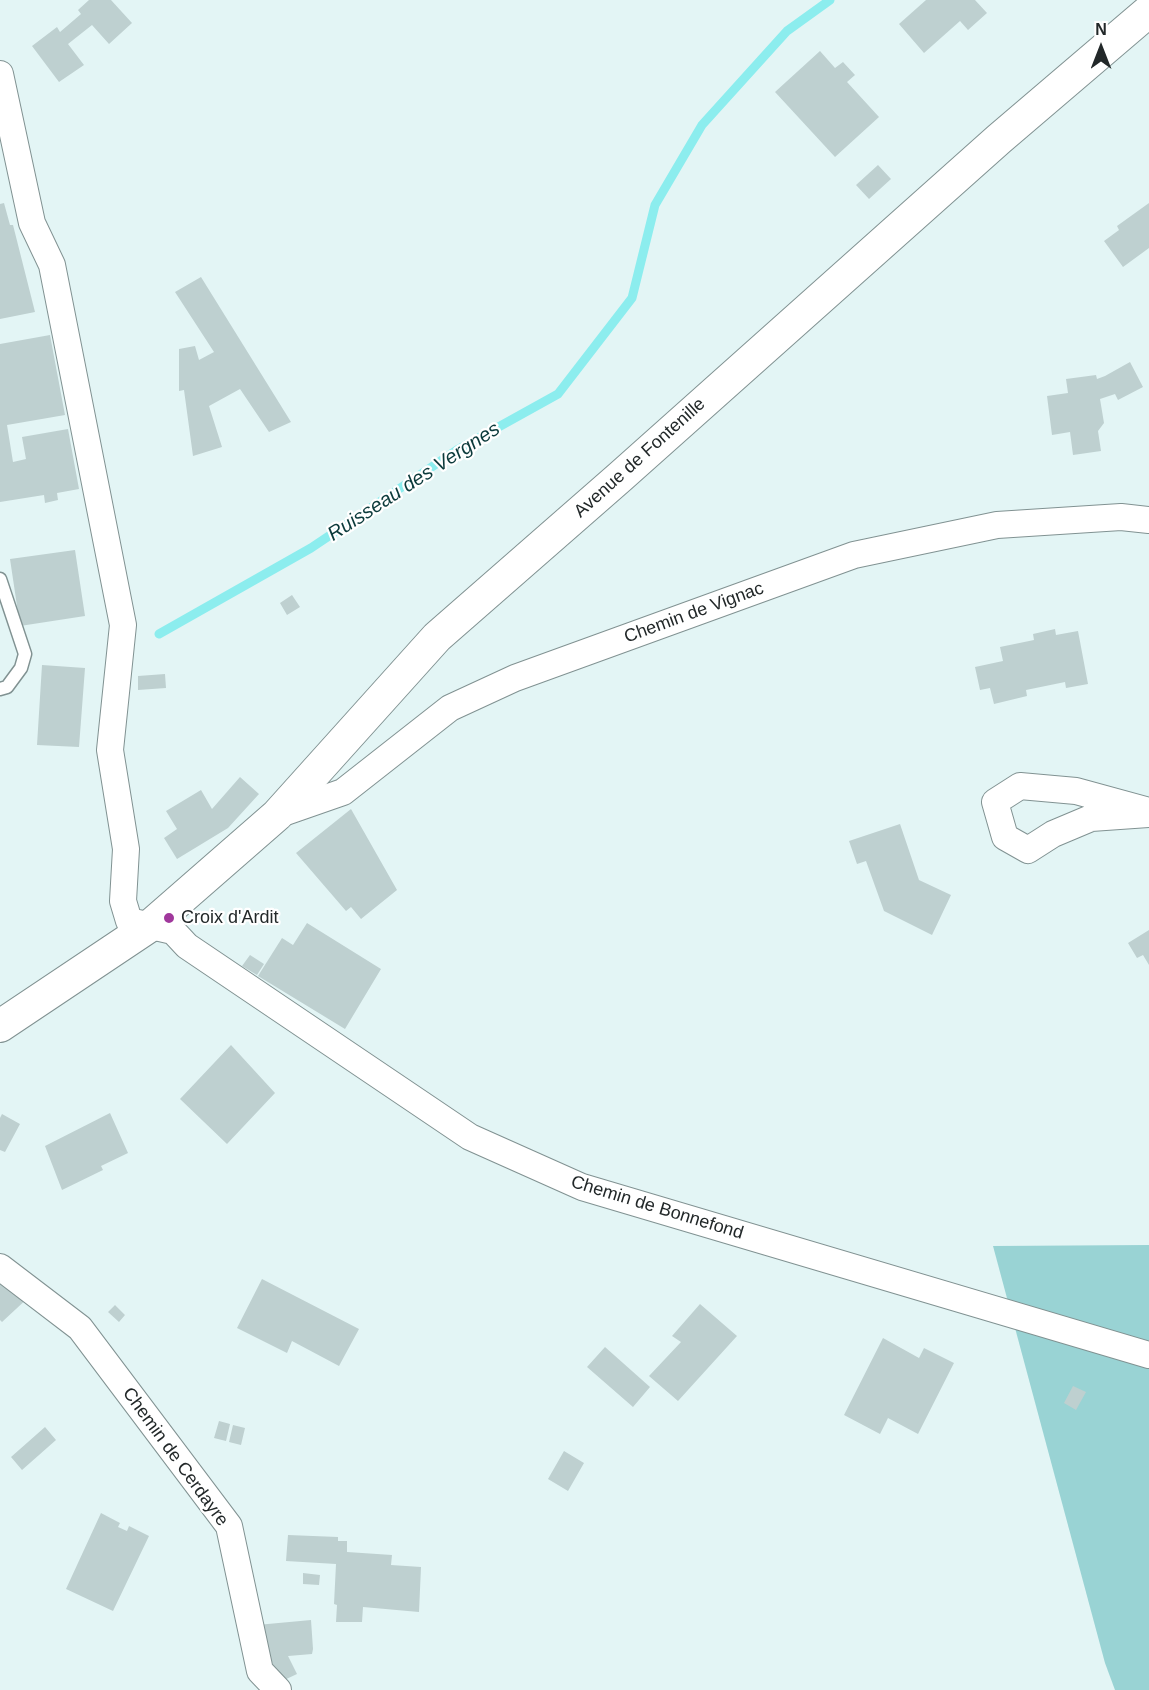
<!DOCTYPE html>
<html>
<head>
<meta charset="utf-8">
<style>
	body { margin:0 }
	#map { position:relative; width:1149px; height:1690px; overflow:hidden; background:#e3f5f5; font-family:Arial,sans-serif }
	canvas { display:block }
	.north { position:absolute; left:1071px; top:18px; width:60px; height:60px; -webkit-text-stroke:4px #fff; paint-order:stroke; rotate:0deg; font-size:16px; font-weight:700; line-height:24px; text-align:center; color:#222829 }
	.north::after { content:''; display:block; margin:auto; width:21px; height:27px; background:#222829; clip-path:polygon(50% 0,100% 100%,50% 72%,0 100%) }
</style>
</head>
<body>
<div id="map">
<canvas width="1149" height="1690"></canvas>
<div class="north">N</div>
</div>
<script>
const c = document.querySelector('canvas').getContext('2d');
c.lineJoin = 'round';
function fill(path, color) { c.fillStyle = color; c.fill(path, 'evenodd'); }
const toPath = rows => new Path2D(rows.map(r => 'M' + r).join(''));
function strokePath(path, color, width, dash) { c.strokeStyle = color; c.lineWidth = width; c.lineCap = dash ? 'butt' : 'round'; c.setLineDash(dash || []); c.stroke(path); }
function write(font, color, halo, rows, align = 'center') {
  c.font = font + ' Arial,sans-serif'; c.lineWidth = 4.5; c.setLineDash([]); c.textBaseline = 'middle'; c.strokeStyle = halo; c.fillStyle = color; for (const [text, x, y, turn = 0] of rows) {
    c.save(); c.translate(x, y); c.rotate((+turn || 0) * Math.PI / 180); c.textAlign = isNaN(turn) ? turn : align; if (halo) c.strokeText(text, 0, 0); c.fillText(text, 0, 0); c.restore();
  }
}
fill(toPath([
	[1149,1245,1149,1690,1115,1690,1105,1663,993,1246]
]), '#99d3d4');
strokePath(toPath([
	[159,634,311,548,457,450,558,394,632,298,655,205,702,125,787,31,830,0]
]), '#8cedee', 9);
fill(toPath([
	[89,0,111,0,132,23,109,44,92,25,68,44,84,65,59,82,32,46,57,27,60,32,81,14,78,10],
	[926,0,975,0,987,13,968,30,960,21,924,53,899,24],
	[820,51,835,68,843,62,855,75,847,82,879,117,835,157,775,92],
	[878,165,891,179,869,199,856,185],
	[4,203,10,225,13,225,35,312,0,319,0,204],
	[1149,203,1149,248,1123,267,1104,241,1119,230,1117,226],
	[201,277,291,422,269,432,240,389,209,406,222,447,193,456,184,390,179,391,179,349,195,346,199,360,214,352,175,292],
	[50,335,65,415,7,425,13,462,26,459,22,437,68,429,79,489,57,493,58,500,45,503,44,495,0,502,0,344],
	[1130,362,1143,387,1118,400,1115,394,1100,399,1104,423,1098,431,1101,451,1073,455,1070,432,1052,435,1047,396,1068,393,1066,379,1096,375,1097,379,1105,376],
	[75,550,85,616,20,626,10,559],
	[292,595,300,607,287,615,280,603],
	[1055,629,1056,635,1078,631,1088,684,1066,688,1065,682,1026,690,1027,696,994,704,990,688,980,690,975,667,1003,661,1000,647,1034,640,1033,634],
	[42,665,85,668,79,747,37,745],
	[165,674,166,688,138,690,138,676],
	[240,777,259,794,228,828,177,859,164,838,177,829,166,811,201,790,212,809],
	[351,809,397,890,361,919,351,907,346,911,296,853],
	[900,824,919,880,951,895,932,935,884,911,866,861,857,864,849,841],
	[307,923,381,969,345,1029,258,976,282,938,293,945],
	[1149,930,1149,965,1143,955,1137,958,1128,943],
	[250,955,264,964,257,975,242,966],
	[231,1045,275,1093,227,1144,180,1099],
	[110,1113,128,1153,101,1166,103,1170,62,1190,45,1146],
	[2,1114,20,1124,5,1152,0,1150,0,1118],
	[0,1274,30,1296,2,1322,0,1320],
	[262,1279,359,1329,339,1366,292,1341,287,1353,237,1328],
	[700,1304,737,1336,678,1401,649,1376,681,1342,672,1336],
	[115,1305,125,1315,119,1322,108,1312],
	[883,1338,919,1358,924,1348,954,1363,918,1434,888,1418,880,1434,844,1415],
	[605,1347,650,1387,633,1407,587,1367],
	[1073,1386,1086,1392,1076,1410,1064,1403],
	[219,1421,230,1424,226,1441,214,1438],
	[233,1425,245,1428,241,1445,229,1442],
	[45,1427,56,1440,22,1470,11,1457],
	[564,1451,584,1463,568,1491,548,1479],
	[101,1513,120,1523,118,1527,127,1531,129,1526,149,1536,113,1611,66,1589],
	[288,1535,338,1537,338,1541,347,1541,347,1552,392,1555,391,1565,421,1567,419,1612,363,1607,362,1622,336,1622,337,1605,334,1604,336,1564,286,1561],
	[303,1573,320,1575,319,1585,303,1584],
	[311,1620,313,1649,312,1654,288,1656,297,1674,280,1682,257,1625]
]), '#bed0d0');
const service = toPath([
	[0,579,25,654,21,668,7,687,0,689]
]);
const minor = toPath([
	[0,74,32,223,52,265,123,625,110,750,126,849,123,901,129,921,173,931,187,946,470,1137,582,1187,1149,1355],
	[1149,811,1076,791,1020,786,995,802,1005,837,1028,850,1053,834,1091,818,1149,814],
	[277,815,343,792,450,708,515,678,854,555,997,525,1121,517,1149,520],
	[0,1267,80,1328,229,1526,260,1671,278,1690]
]);
const tertiary = toPath([
	[0,1026,151,925,277,815,437,637,620,477,999,139,1149,11]
]);
strokePath(service, '#819292', 15);
strokePath(minor, '#819292', 28);
strokePath(tertiary, '#819292', 34);
strokePath(service, '#fff', 12);
strokePath(minor, '#fff', 26);
strokePath(tertiary, '#fff', 32);
for (const [x, y, r, color] of [
	[169,918,6,"#a0389c"]
]) { const dot = new Path2D(); dot.arc(x, y, r, 0, 2 * Math.PI); c.fillStyle = color; c.fill(dot); strokePath(dot, '#fff', 2); }
write('18px', '#222829', '#fff', [
	["Avenue de Fontenille",640,458,-42],
	["Chemin de Vignac",694,613,-20],
	["Chemin de Bonnefond",657,1208,17],
	["Chemin de Cerdayre",175,1457,54]
]);
write('18px', '#222829', '#fff', [
	["Croix d'Ardit",181,918]
], 'left');
write('italic 20px', '#0b3a3b', '#fff', [
	["Ruisseau des Vergnes",414,482,-33]
]);
</script>
</body>
</html>
